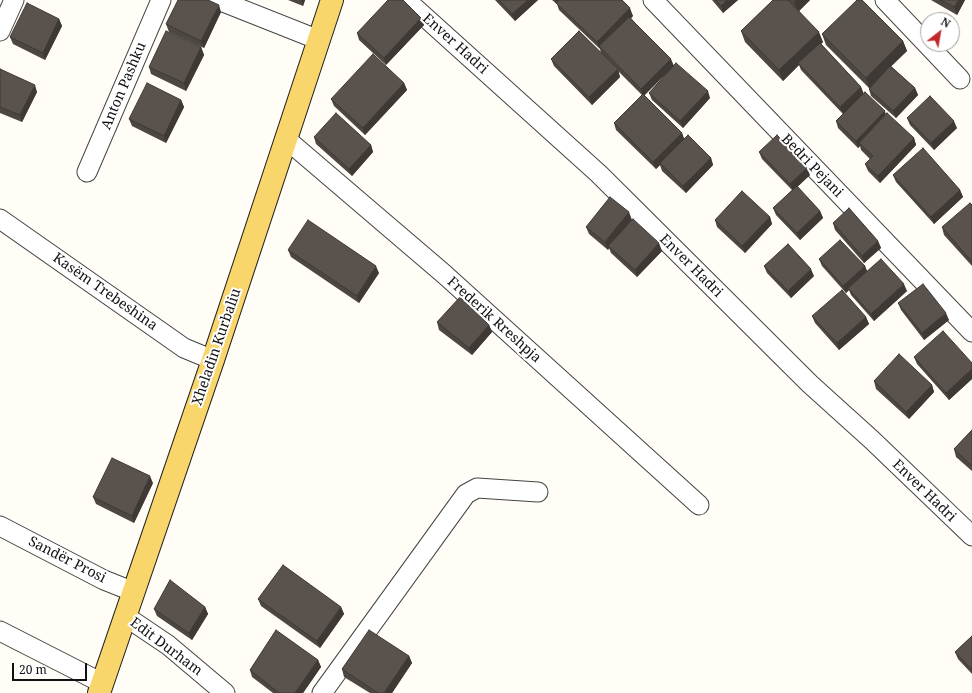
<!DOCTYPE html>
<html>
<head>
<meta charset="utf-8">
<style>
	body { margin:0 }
	#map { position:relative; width:972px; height:693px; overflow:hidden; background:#fffdf5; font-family:"Noto Serif",serif }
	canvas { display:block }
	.north { position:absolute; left:920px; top:12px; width:40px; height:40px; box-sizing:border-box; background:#fff; border:1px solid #a0a0a0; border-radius:50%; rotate:31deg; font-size:11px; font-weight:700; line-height:16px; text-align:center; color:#111 }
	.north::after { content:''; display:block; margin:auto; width:14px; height:18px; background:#c4262e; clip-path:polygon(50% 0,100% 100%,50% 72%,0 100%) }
	.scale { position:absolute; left:12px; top:663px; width:75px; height:18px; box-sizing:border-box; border:2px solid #111; border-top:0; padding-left:5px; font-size:12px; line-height:14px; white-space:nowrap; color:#111; -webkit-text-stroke:3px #fff; paint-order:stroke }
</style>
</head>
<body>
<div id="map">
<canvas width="972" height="693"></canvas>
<div class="north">N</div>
<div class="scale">20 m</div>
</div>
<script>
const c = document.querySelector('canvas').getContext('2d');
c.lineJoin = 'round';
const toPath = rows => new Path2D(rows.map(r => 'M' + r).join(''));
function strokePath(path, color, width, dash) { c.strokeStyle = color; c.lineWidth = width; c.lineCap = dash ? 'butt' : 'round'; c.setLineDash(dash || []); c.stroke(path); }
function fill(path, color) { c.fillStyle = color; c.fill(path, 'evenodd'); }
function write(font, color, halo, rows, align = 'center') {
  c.font = font + ' "Noto Serif",serif'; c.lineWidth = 4; c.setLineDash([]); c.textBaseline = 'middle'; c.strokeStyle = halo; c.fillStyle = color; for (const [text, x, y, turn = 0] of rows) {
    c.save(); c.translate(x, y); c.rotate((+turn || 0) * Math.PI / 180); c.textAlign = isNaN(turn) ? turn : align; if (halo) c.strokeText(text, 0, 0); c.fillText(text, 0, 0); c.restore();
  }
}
const minor = toPath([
	[218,0,319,40],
	[406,0,599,174,810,384,872,440,972,536],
	[653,0,972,332],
	[885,0,960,79],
	[0,31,14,0],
	[286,139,444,274,699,505],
	[87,172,161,0],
	[0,219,184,348,213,360],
	[0,526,104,580,134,592],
	[125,616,168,645,225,693],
	[0,631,102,683],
	[322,693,466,494,477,488,538,492]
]);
const primary = toPath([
	[99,693,213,360,332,0]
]);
strokePath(minor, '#444', 21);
strokePath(primary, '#222', 24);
strokePath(minor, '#fff', 19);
strokePath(primary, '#f9d66b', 22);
fill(toPath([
	[288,0,305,0,303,6],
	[495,0,538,0,515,21],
	[552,0,622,0,633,16,631,18,674,66,710,98,683,128,652,100,649,93,670,70,644,96,682,133,684,139,711,158,713,165,686,193,662,171,660,165,656,169,616,130,614,123,642,95,618,71,620,77,592,105,554,66,551,59,601,53,600,49,559,10,557,4],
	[712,0,738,0,723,13],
	[773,0,810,0,799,11,823,42,821,44,861,87,863,93,886,115,914,138,916,145,880,183,868,171,865,164,870,159,861,150,860,146,858,148,838,128,836,121,843,114,801,70,799,65,783,81,745,42,741,31],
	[931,0,965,0,957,15],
	[221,12,204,48,169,32,166,24],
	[421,18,424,25,386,65,359,40,357,33],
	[59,19,62,26,45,60,13,44,10,37],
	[822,34,903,41,907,51,891,66,915,88,918,95,896,118,871,96,869,89,869,88,826,45],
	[201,47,204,55,186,91,151,74,149,67],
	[0,69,37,92,22,122,0,113],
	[404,83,407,90,365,135,334,106,331,99],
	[181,100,184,107,166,143,132,126,129,119],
	[907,118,957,128,934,150,910,125],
	[314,137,371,145,373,152,352,176,316,144],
	[759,152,810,175,797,187,820,211,823,218,800,240,776,215,773,208,792,190,762,159],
	[893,175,960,190,963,197,934,224,896,182],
	[972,205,972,266,944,235,942,227],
	[770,217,772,224,745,253,717,227,715,220],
	[632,220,627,225,662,251,637,277,611,253,609,248,608,250,589,234,586,227],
	[833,223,878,241,881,248,864,263,835,230],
	[288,250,379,273,359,303,291,257],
	[819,259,865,266,867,271,907,291,874,321,851,295,849,290,846,293,822,266],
	[764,266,814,276,791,298,767,273],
	[898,303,949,320,924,340,901,310],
	[812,316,866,317,869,324,839,350,815,323],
	[437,322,489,325,492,332,472,355,439,330],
	[914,357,972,363,972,379,949,400,917,364],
	[874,381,932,385,934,392,909,419,876,389],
	[972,430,972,471,956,457,954,449],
	[153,483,134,523,96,504,93,497],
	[258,599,341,607,344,614,320,648,261,606],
	[205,607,208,614,192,640,157,616,154,609],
	[972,636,972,674,958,659,955,652],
	[409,656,412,663,392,693,370,693,344,677,342,669],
	[318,660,321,667,303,693,273,693,252,677,250,670]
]), '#4d4742');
fill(toPath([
	[301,0,305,0,303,6],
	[528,0,538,0,515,21,512,14],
	[555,0,560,0,556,4],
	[727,0,738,0,723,13,721,6],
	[796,0,810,0,798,12,794,2],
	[959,0,965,0,957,15,954,7],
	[219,5,221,12,204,48,201,41],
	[630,8,633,16,601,49,599,47,597,42],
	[421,18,424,25,386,65,384,58],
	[59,19,62,26,45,60,43,53],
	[819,32,823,42,800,65,798,63,799,65,783,81,779,70],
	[903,41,907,51,869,88,866,78],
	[201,47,204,55,186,91,184,83],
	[671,59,674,66,643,96,641,89],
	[618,69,620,77,592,105,589,97],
	[404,83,407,90,365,135,363,128],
	[35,85,37,92,22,122,20,115],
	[861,87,864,94,843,114,840,107],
	[915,88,918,95,896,118,893,111],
	[708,91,710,98,683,128,680,121],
	[181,100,184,107,166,143,164,136],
	[885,111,887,119,859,143,860,146,858,148,856,141],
	[954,121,957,128,934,150,931,143],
	[682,133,685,141,660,163,660,165,656,169,653,162],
	[914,138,916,145,880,183,878,176],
	[371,145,373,152,352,176,349,169],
	[711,158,713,165,686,193,683,186],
	[807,168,810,175,793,191,790,184],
	[960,190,963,197,934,224,931,217],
	[820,211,823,218,800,240,797,233],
	[629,212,632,220,610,247,608,246,609,248,608,250,605,242],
	[770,217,772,224,745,253,742,246],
	[878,241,881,248,864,263,862,256],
	[659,243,662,251,637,277,635,270],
	[376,266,379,273,359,303,357,296],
	[865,266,868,274,848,288,849,290,846,293,843,286],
	[811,269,814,276,791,298,788,291],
	[904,284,907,291,874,321,871,314],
	[946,313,949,320,924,340,922,333],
	[866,317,869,324,839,350,837,343],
	[489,325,492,332,472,355,469,348],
	[972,369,972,379,949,400,946,393],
	[932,385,934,392,909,419,906,412],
	[150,476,153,483,134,523,132,516],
	[205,607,208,614,192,640,189,633],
	[341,607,344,614,320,648,317,641],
	[409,656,412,663,392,693,384,693],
	[318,660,321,667,303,693,295,693]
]), '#3f3936');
const building = toPath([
	[178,0,208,0,219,5,201,41,166,24,178,0],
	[388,0,403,0,421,18,384,58,357,33,388,0],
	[499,0,528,0,512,14,499,0],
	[559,0,622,0,630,8,597,42,556,3,559,0],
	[716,0,727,0,721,6,716,0],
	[773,0,788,0,819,32,779,70,741,31,773,0],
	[857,0,862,0,903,41,866,78,822,34,857,0],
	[941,0,959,0,954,7,941,0],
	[27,3,59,19,43,53,10,37,27,3],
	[629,17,671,59,641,89,599,46,629,17],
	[166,31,201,47,184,83,149,67,166,31],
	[579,31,618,69,589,97,551,59,579,31],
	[820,43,861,87,840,107,798,63,820,43],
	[373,54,404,83,363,128,331,99,373,54],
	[676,63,708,91,680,121,649,93,676,63],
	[890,66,915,88,893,111,869,89,890,66],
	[0,69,35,85,20,115,0,107,0,69],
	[147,83,181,100,164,136,129,119,147,83],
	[865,92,885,111,856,141,836,121,865,92],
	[643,94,682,133,653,162,614,123,643,94],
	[930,96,954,121,931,143,907,118,930,96],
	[336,113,371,145,349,169,314,137,336,113],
	[887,113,914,138,878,176,865,164,873,156,859,143,887,113],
	[688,135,711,158,683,186,660,163,688,135],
	[777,135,807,168,790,184,759,152,777,135],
	[923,148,960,190,931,217,893,175,923,148],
	[797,186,820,211,797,233,773,208,797,186],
	[742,191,770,217,742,246,715,220,742,191],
	[610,197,629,212,605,242,586,227,610,197],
	[970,203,972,205,972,262,942,227,970,203],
	[849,208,878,241,862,256,833,223,849,208],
	[633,219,659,243,635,270,608,246,633,219],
	[308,220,376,266,357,296,288,250,308,220],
	[840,240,865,266,843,286,819,259,840,240],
	[788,244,811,269,788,291,764,266,788,244],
	[881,259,904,284,871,314,848,288,881,259],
	[923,284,946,313,922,333,898,303,923,284],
	[842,290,866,317,837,343,812,316,842,290],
	[460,297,489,325,469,348,437,322,460,297],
	[943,331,972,363,972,369,946,393,914,357,943,331],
	[899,354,932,385,906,412,874,381,899,354],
	[972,430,972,466,954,449,972,430],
	[112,458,150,476,132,516,93,497,112,458],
	[283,565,341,607,317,641,258,599,283,565],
	[170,580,205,607,189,633,154,609,170,580],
	[276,630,318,660,295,693,279,693,250,670,276,630],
	[369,630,409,656,384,693,378,693,342,669,369,630],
	[972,636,972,670,955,652,972,636]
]);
fill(building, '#5a524d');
strokePath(building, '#3f3936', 1);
write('14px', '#111', '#fff', [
	["Enver Hadri",455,44,42],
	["Anton Pashku",124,86,-67],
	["Bedri Pejani",812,166,46],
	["Enver Hadri",691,266,45],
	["Kasëm Trebeshina",105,292,35],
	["Frederik Rreshpja",494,320,42],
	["Xheladin Kurbaliu",217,347,-71],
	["Enver Hadri",924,491,44],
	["Sandër Prosi",67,560,27],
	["Edit Durham",166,647,37]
]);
</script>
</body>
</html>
